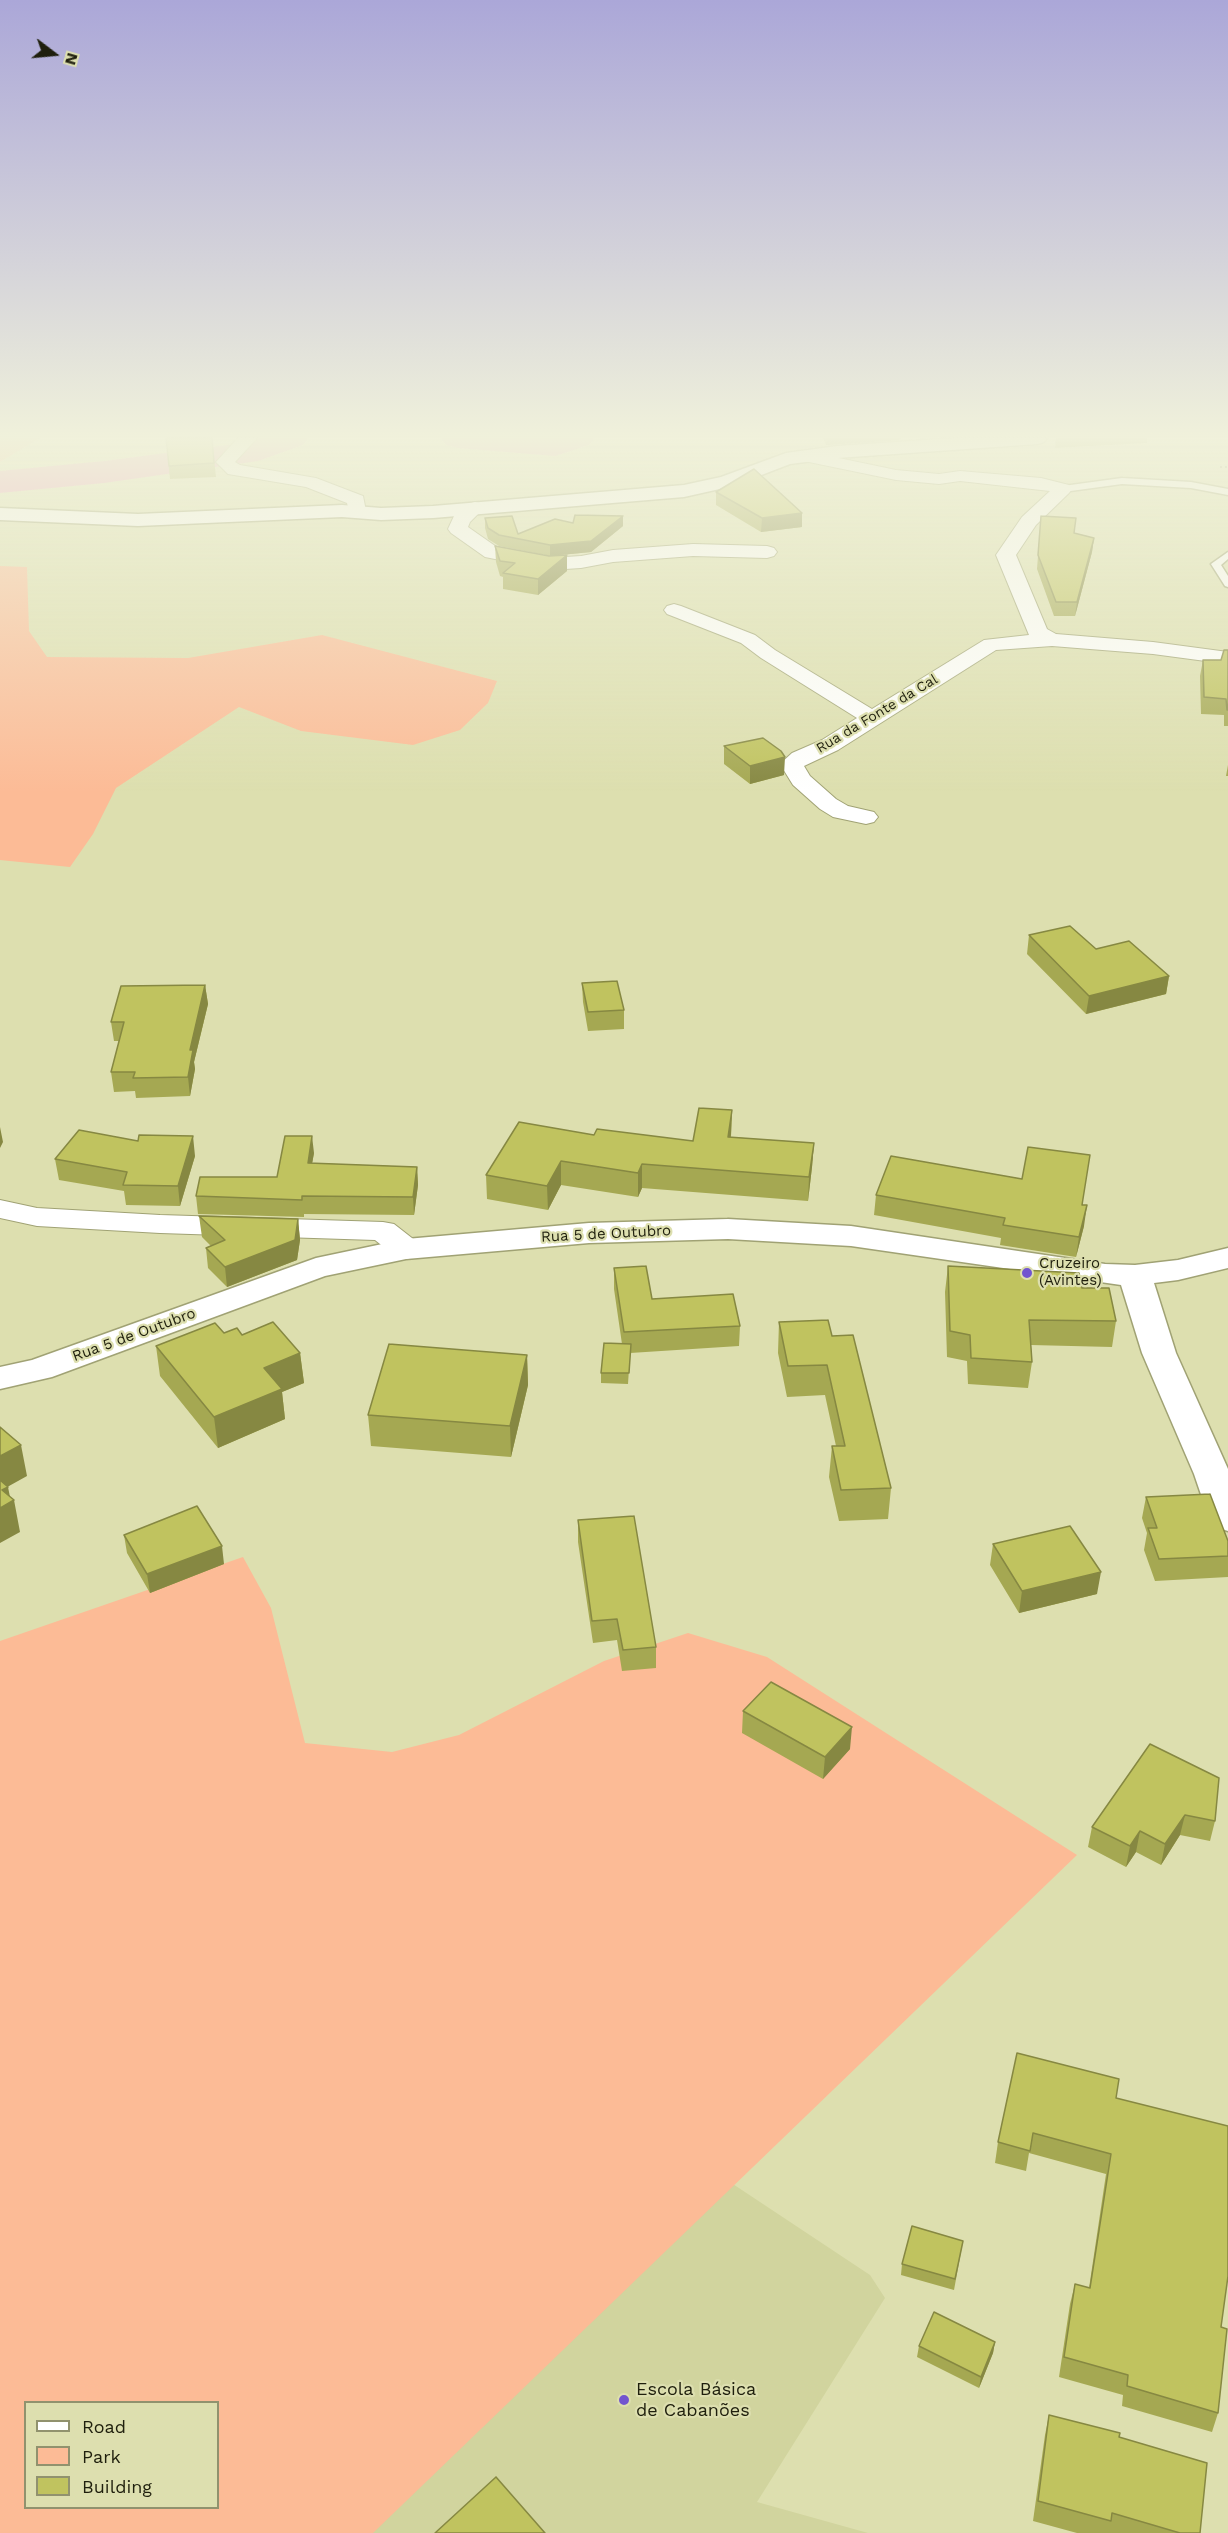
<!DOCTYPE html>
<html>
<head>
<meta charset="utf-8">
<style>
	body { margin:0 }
	#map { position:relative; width:1228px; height:2533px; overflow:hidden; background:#dddfaf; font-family:"Work Sans",sans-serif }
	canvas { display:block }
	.legend { position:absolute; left:24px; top:2401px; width:195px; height:108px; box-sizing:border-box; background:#dddfaf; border:2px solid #91926e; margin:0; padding:8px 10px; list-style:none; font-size:18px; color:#1f1f0d }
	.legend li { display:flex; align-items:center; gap:12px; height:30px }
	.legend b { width:30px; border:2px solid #91926e }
	.north { position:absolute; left:24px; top:24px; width:60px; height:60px; -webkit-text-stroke:4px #dddfaf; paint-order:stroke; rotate:106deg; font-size:16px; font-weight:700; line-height:24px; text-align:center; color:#1f1f0d }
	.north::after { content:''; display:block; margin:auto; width:21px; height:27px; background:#1f1f0d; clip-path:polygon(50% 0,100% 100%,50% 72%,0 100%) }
</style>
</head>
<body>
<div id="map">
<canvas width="1228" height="2533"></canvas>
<ul class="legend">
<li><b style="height:8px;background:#fff"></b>Road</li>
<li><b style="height:16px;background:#fcbb96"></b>Park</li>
<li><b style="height:16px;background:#c0c35f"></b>Building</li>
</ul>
<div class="north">N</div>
</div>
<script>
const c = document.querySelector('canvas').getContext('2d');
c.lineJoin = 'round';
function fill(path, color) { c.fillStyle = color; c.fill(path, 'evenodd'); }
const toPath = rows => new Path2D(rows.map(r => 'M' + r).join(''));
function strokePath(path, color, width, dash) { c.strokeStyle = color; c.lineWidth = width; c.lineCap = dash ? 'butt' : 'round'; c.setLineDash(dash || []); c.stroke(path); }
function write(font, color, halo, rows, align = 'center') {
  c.font = font + ' "Work Sans",sans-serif'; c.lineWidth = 4.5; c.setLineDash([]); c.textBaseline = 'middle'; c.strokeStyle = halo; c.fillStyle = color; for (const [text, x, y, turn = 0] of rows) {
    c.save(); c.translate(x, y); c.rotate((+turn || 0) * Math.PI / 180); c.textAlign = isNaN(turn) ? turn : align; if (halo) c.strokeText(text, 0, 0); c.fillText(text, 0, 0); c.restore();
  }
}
fill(toPath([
	[656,2133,870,2275,885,2298,757,2502,868,2533,313,2533]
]), '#d1d49e');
fill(toPath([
	[0,438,40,438,0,462],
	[0,566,27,567,29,631,47,657,188,658,322,635,497,681,488,703,460,730,413,745,301,731,239,707,116,788,93,834,70,867,0,860],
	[243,1557,271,1608,305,1743,392,1752,459,1735,604,1661,688,1633,767,1657,1077,1855,373,2533,0,2533,0,1641],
	[26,2402,218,2402,218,2508,26,2508]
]), '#fcbb96');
fill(toPath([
	[260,438,308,438,303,445,258,461,104,483,0,493,0,471,104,461,251,442,260,438],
	[441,438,594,438,589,445,555,456,458,448,446,445,441,438]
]), '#f093bf');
const lane = toPath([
	[1122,478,1191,482,1228,489,1228,495,1191,488,1122,484,1063,492,1059,489,1063,486,1122,478],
	[1228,552,1228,559,1221,565,1228,576,1228,587,1225,586,1211,564,1228,552]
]);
const street = toPath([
	[238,438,257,438,235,462,240,465,316,478,363,496,366,511,364,515,357,517,350,515,347,503,306,487,228,474,216,462,238,438],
	[810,452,896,470,939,474,960,471,1041,478,1069,485,1072,489,1069,493,1036,525,1016,555,1047,629,1056,634,1153,642,1228,652,1228,664,1153,654,1052,646,996,650,838,750,804,766,810,776,836,799,848,806,874,812,878,817,874,822,866,824,833,817,820,809,793,785,780,764,792,753,822,740,857,718,761,658,741,643,667,614,664,610,667,606,674,604,681,606,755,635,775,650,872,709,984,640,1029,635,996,555,1022,517,1050,491,960,481,939,484,896,480,804,461,801,457,804,453,810,452],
	[475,502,482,504,484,508,470,522,468,527,498,548,550,558,581,556,613,550,693,544,767,546,774,548,777,552,774,556,767,558,693,556,613,562,581,568,550,570,485,557,451,533,448,529,454,516,468,504,475,502],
	[0,1200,37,1208,160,1215,383,1222,394,1224,417,1242,422,1249,417,1256,406,1259,395,1256,375,1240,160,1233,37,1226,0,1218,0,1200]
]);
const secondary = toPath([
	[956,438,1047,438,1044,442,1038,444,837,458,790,464,733,486,684,497,433,518,381,520,342,517,138,526,0,520,0,508,138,514,342,505,381,508,433,506,684,485,721,477,786,453,837,446,956,438],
	[728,1219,851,1226,1105,1264,1135,1265,1178,1260,1228,1248,1228,1268,1178,1280,1154,1283,1176,1353,1228,1469,1228,1531,1215,1527,1209,1518,1194,1474,1142,1353,1121,1285,851,1246,728,1239,589,1243,406,1259,325,1276,52,1377,0,1389,0,1367,32,1360,316,1258,406,1239,589,1223,728,1219]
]);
strokePath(lane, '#a0a274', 3);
strokePath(street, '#a0a274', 2);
strokePath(secondary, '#a0a274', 3);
strokePath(toPath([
	[1220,467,1228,467]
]), '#939470', 2, [2, 3]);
fill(lane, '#fff');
fill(street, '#fff');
fill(secondary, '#fff');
fill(toPath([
	[166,438,212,438,216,477,170,479],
	[823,438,901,438,899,440,826,445],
	[1056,438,1147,438,1147,443,1055,448],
	[716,492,802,513,802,527,761,532,716,505],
	[1041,516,1074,533,1094,538,1092,552,1075,616,1054,616,1037,569],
	[485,518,518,534,573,523,623,526,591,552,550,556,499,546,488,539,485,528],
	[495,546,567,571,538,595,503,589,503,577,500,576,496,562],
	[1228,650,1228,726,1224,726,1224,715,1201,714,1200,676,1203,660,1221,660],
	[724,746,784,775,750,784,724,764],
	[1228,765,1228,776,1226,776],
	[1029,935,1096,949,1169,976,1166,994,1086,1014,1027,954],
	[582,983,624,1010,624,1029,588,1031,583,1002],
	[205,985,208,1004,194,1062,195,1069,190,1096,136,1098,135,1091,114,1092,111,1072,119,1041,114,1041,111,1022],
	[732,1110,731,1137,814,1143,812,1167,808,1201,642,1188,638,1197,561,1185,548,1210,487,1199,486,1175,594,1135,693,1141],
	[314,1153,312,1163,417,1167,418,1185,414,1215,304,1214,304,1217,198,1214,196,1196,277,1177],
	[195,1156,180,1206,126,1205,124,1191,59,1180,55,1159],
	[876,1195,1082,1205,1084,1226,1076,1257,1000,1245,1001,1238,874,1215],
	[199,1216,298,1219,300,1240,297,1260,227,1287,208,1268,206,1248,211,1246,202,1237],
	[948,1266,1082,1288,1116,1321,1112,1347,1031,1345,1032,1362,1028,1388,968,1384,967,1361,947,1357,945,1292],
	[614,1268,652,1299,740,1326,739,1346,630,1353,628,1384,601,1383,601,1373,622,1344,614,1289],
	[779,1322,832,1336,891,1488,888,1519,839,1521,829,1477,832,1446,836,1446,825,1395,787,1397,778,1353],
	[224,1333,242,1335,300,1353,304,1383,282,1392,285,1419,218,1448,160,1376,156,1346],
	[527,1355,528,1385,511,1457,371,1446,368,1415],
	[1146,1497,1228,1541,1228,1577,1155,1581,1144,1550,1147,1533,1142,1518],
	[578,1520,656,1647,656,1668,622,1671,617,1640,593,1643,578,1542],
	[124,1535,224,1564,150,1593,127,1553],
	[993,1544,1097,1594,1019,1613,990,1565],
	[743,1711,850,1749,823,1779,742,1733],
	[1150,1744,1215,1821,1210,1841,1180,1835,1161,1865,1136,1852,1126,1867,1088,1847,1092,1827],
	[1116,2098,1221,2327,1218,2413,1212,2432,1122,2406,1123,2395,1059,2377,1070,2304,1075,2284,1089,2288,1106,2174,1029,2153,1026,2171,995,2163,998,2142],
	[963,2241,954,2290,901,2275,902,2264],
	[995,2342,993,2353,979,2388,917,2357,919,2346],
	[1049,2415,1119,2437,1200,2533,1077,2533,1033,2521,1045,2435]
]), '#a5a852');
fill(toPath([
	[827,438,901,438,899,440,826,445],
	[802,513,802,527,761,532,762,518],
	[623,516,623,526,591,552,550,556,550,545],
	[1094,538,1092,552,1075,616,1077,602],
	[567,555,567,571,538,595,538,579],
	[785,757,784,775,750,784,750,766],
	[1169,976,1166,994,1086,1014,1089,996],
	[205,985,208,1004,194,1062,195,1069,190,1096,188,1077,190,1050],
	[732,1110,731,1134,727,1160,728,1137],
	[0,1127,3,1142,0,1148],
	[193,1136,195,1156,180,1206,178,1186],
	[312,1136,314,1153,309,1181,308,1163],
	[814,1143,812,1167,808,1201,809,1177],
	[561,1161,561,1185,548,1210,547,1186],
	[642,1164,642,1188,638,1197,638,1173],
	[417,1167,418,1185,414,1215,413,1197],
	[1087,1205,1084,1226,1076,1257,1079,1237],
	[298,1219,300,1240,297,1260,227,1287,225,1267],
	[300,1353,304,1383,282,1392,285,1419,218,1448,214,1417,264,1368],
	[527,1355,528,1385,511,1457,510,1426],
	[21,1445,27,1476,0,1491,0,1456],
	[8,1487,11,1502,14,1500,20,1532,0,1543,0,1508,2,1490],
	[222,1546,224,1564,150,1593,147,1574],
	[1101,1572,1097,1594,1019,1613,1022,1591],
	[852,1727,850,1749,823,1779,825,1757],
	[1185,1815,1180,1835,1161,1865,1165,1844],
	[1140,1831,1136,1852,1126,1867,1130,1846],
	[995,2342,993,2353,979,2388,981,2377]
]), '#868842');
const building = toPath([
	[166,438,212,438,214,463,169,466,166,438],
	[754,469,802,513,762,518,716,492,754,469],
	[575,515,623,516,591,541,550,545,499,535,488,528,485,518,512,516,518,534,555,519,573,523,575,515],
	[1041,516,1076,518,1074,533,1094,538,1077,602,1056,602,1038,555,1041,516],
	[495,546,549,556,567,555,538,579,503,573,515,563,500,561,495,546],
	[1224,650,1228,650,1228,710,1227,710,1226,699,1204,697,1203,660,1221,660,1224,650],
	[763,738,781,751,785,757,750,766,724,746,763,738],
	[1070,926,1096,949,1129,941,1169,976,1089,996,1029,935,1070,926],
	[617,981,624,1010,588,1012,582,983,617,981],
	[205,985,190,1050,193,1050,188,1077,133,1078,135,1072,111,1072,124,1022,111,1022,121,986,205,985],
	[699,1108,732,1110,728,1137,814,1143,809,1177,642,1164,638,1173,561,1161,547,1186,486,1175,519,1122,594,1135,597,1129,693,1141,699,1108],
	[79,1130,138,1141,139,1135,193,1136,178,1186,123,1185,127,1172,55,1159,79,1130],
	[285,1136,312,1136,308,1163,417,1167,413,1197,302,1196,302,1200,196,1196,200,1177,277,1177,285,1136],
	[1028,1147,1090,1155,1082,1205,1087,1205,1079,1237,1003,1225,1005,1218,876,1195,891,1156,1022,1179,1028,1147],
	[199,1216,298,1219,295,1240,225,1267,206,1248,225,1240,199,1216],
	[646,1266,652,1299,733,1294,740,1326,624,1332,614,1268,646,1266],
	[948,1266,1079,1273,1082,1288,1109,1288,1116,1321,1029,1320,1032,1362,971,1358,970,1335,950,1331,948,1266],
	[828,1320,832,1336,853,1335,891,1488,841,1490,832,1446,845,1446,827,1365,788,1366,779,1322,828,1320],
	[273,1322,300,1353,264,1368,282,1389,214,1417,156,1346,215,1323,224,1333,237,1328,242,1335,273,1322],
	[604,1343,631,1344,629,1373,601,1373,604,1343],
	[389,1344,527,1355,510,1426,368,1415,389,1344],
	[0,1427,21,1445,0,1456,0,1427],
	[0,1480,8,1487,2,1490,14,1500,0,1508,0,1480],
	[1210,1494,1228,1541,1228,1556,1159,1559,1148,1528,1157,1528,1146,1497,1210,1494],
	[197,1506,222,1546,147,1574,124,1535,197,1506],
	[634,1516,656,1647,623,1650,617,1619,592,1621,578,1520,634,1516],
	[1070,1526,1101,1572,1022,1591,993,1544,1070,1526],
	[771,1682,852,1727,825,1757,743,1711,771,1682],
	[1150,1744,1219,1778,1215,1821,1185,1815,1165,1844,1140,1831,1130,1846,1092,1827,1150,1744],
	[1017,2053,1119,2079,1116,2098,1228,2126,1228,2276,1221,2327,1227,2329,1218,2413,1127,2386,1128,2375,1064,2357,1075,2284,1090,2288,1111,2154,1033,2133,1030,2151,998,2142,1017,2053],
	[912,2226,963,2241,955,2279,902,2264,912,2226],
	[934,2312,995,2342,981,2377,919,2346,934,2312],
	[1049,2415,1120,2433,1119,2437,1207,2463,1200,2533,1180,2533,1112,2513,1111,2521,1038,2501,1049,2415],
	[496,2477,545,2533,435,2533,496,2477]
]);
fill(building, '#c0c35f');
strokePath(building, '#868842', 1.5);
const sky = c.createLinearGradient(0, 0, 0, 793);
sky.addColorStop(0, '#aba7d8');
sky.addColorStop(0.55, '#f0f1db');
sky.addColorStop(1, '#f0f1db00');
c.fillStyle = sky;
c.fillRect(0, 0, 1228, 793);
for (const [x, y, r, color] of [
	[1027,1273,6,"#7255cf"],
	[624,2400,6,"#7255cf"]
]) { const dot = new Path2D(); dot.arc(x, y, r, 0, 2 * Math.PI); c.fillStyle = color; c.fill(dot); strokePath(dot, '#dddfaf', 2); }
write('14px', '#1f1f0d', '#dddfaf', [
	["Rua da Fonte da Cal",877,714,-31]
]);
write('15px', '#1f1f0d', '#dddfaf', [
	["Rua 5 de Outubro",606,1234,-3],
	["Rua 5 de Outubro",134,1335,-20]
]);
write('15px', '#1f1f0d', '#dddfaf', [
	["Cruzeiro",1039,1264],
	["(Avintes)",1039,1281]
], 'left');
write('18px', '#1f1f0d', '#dddfaf', [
	["Escola Básica",636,2390],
	["de Cabanões",636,2411]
], 'left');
</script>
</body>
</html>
